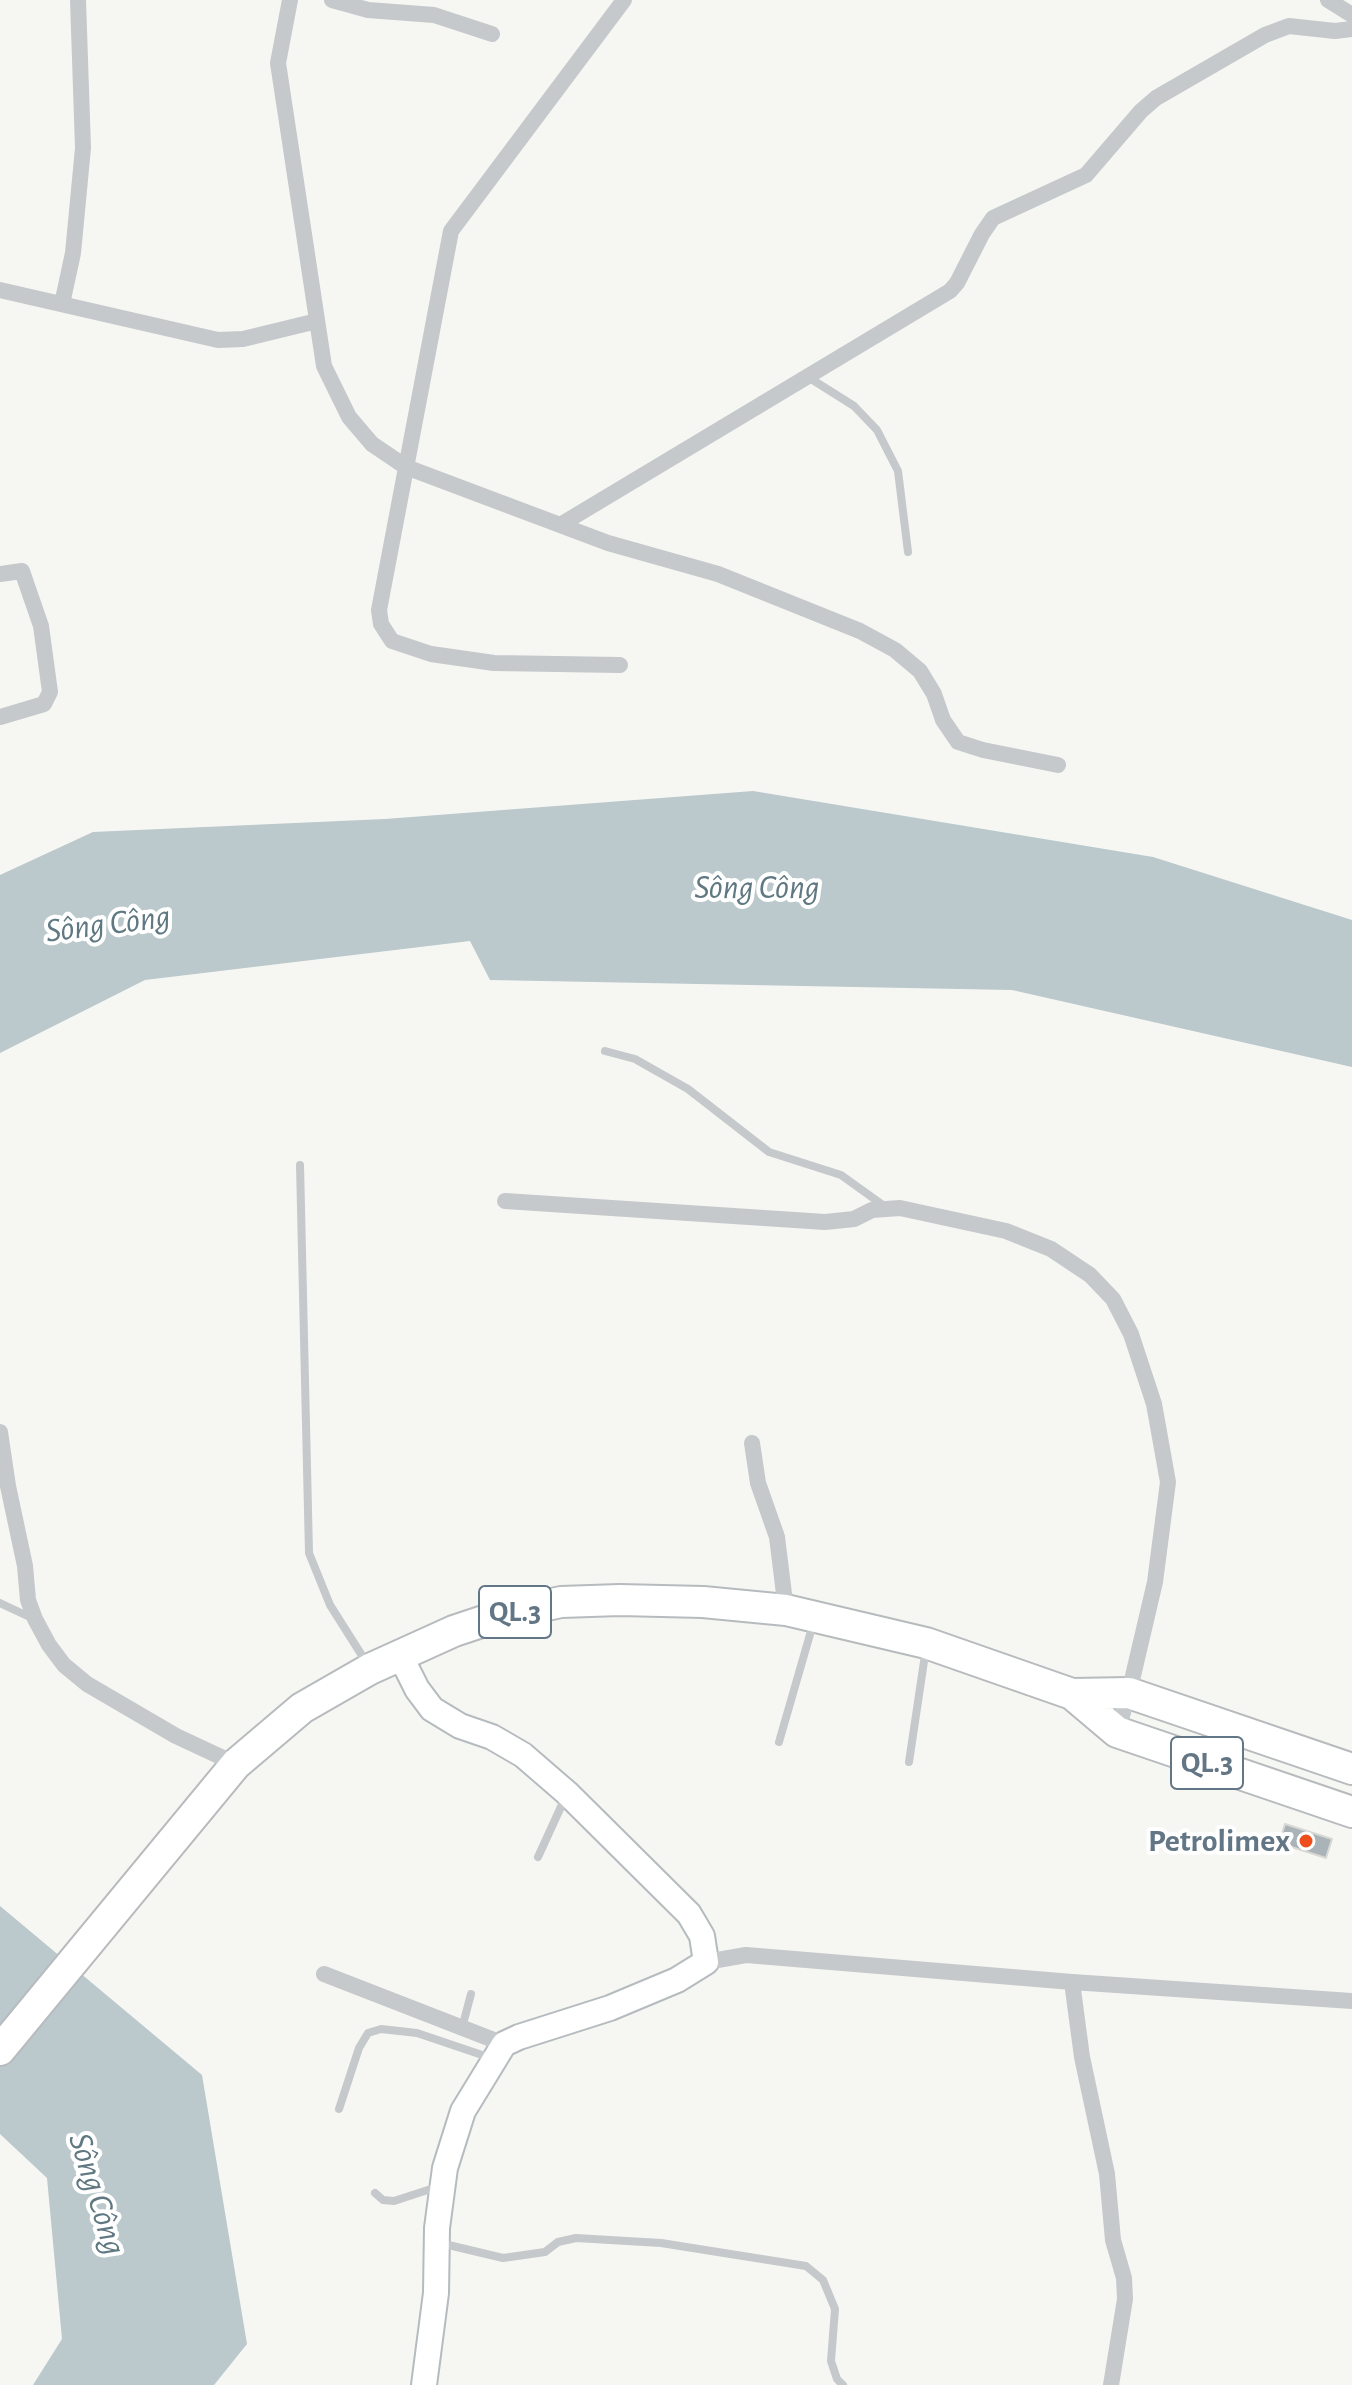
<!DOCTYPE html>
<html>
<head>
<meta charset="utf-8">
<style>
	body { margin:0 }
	canvas { display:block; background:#f6f6f2 }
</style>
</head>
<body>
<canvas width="1352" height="2385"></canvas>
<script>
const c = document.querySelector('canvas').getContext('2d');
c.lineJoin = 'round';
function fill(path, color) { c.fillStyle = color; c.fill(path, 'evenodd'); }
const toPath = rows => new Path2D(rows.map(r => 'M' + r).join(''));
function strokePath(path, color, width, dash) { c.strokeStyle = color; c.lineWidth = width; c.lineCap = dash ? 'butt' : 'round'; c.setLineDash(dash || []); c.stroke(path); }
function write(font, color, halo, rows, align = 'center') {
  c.font = font + ' "Alegreya Sans",sans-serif'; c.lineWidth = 8; c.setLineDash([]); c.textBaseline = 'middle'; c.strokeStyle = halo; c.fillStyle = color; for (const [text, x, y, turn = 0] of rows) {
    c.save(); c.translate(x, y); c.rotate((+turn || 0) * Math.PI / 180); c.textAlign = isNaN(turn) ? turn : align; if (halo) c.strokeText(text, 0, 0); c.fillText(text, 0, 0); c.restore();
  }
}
fill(toPath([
	[753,791,1153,857,1352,920,1352,1067,1012,990,490,980,470,941,145,980,0,1053,0,875,93,832,385,819],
	[0,1906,202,2075,247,2344,214,2385,33,2385,62,2339,47,2178,0,2134]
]), '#bbc8cc');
const building = toPath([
	[1285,1824,1332,1839,1326,1858,1279,1843,1285,1824]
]);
fill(building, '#aab3b8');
strokePath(building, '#d8d8d5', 2);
const secondary = toPath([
	[400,1655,417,1689,432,1709,460,1726,492,1737,523,1755,567,1793,689,1914,702,1936,706,1962,677,1980,610,2008,519,2037,504,2044,463,2111,445,2168,437,2228,436,2293,424,2385]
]);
const highway = toPath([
	[1072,1694,1117,1732,1352,1812],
	[0,2050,236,1764,302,1708,370,1669,454,1631,505,1614,561,1602,620,1600,703,1602,786,1610,926,1643,1072,1694,1129,1693,1352,1769]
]);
strokePath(secondary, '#b5bbbf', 28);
strokePath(highway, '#b7bbbe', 34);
strokePath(toPath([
	[808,377,854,406,877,430,898,471,908,552],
	[605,1051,635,1059,688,1089,769,1152,841,1175,887,1208],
	[300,1165,309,1553,330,1605,368,1665],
	[0,1603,34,1619],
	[779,1742,813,1624],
	[909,1762,926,1648],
	[538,1857,565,1798],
	[462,2028,471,1994],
	[339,2109,359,2048,368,2033,381,2029,417,2033,491,2058],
	[375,2193,383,2200,394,2201,437,2187],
	[440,2243,503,2258,545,2252,558,2242,576,2238,661,2243,806,2266,823,2280,835,2309,831,2361,837,2379,843,2385]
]), '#c5c9cc', 8);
strokePath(toPath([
	[290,0,278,63,324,366,349,417,372,444,406,467,608,543,718,574,860,631,895,650,920,671,934,694,943,720,958,742,983,750,1058,765],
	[332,0,368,10,434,15,492,34],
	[1328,0,1352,15],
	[0,290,218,340,243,339,317,321],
	[62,304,73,253,83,148,78,0],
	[560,525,950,291,957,283,982,234,993,218,1086,175,1141,111,1156,98,1265,35,1289,26,1335,31,1352,29],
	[0,574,22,571,41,626,50,692,44,704,0,717],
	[620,665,494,663,431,654,392,641,381,624,379,610,451,231,624,0],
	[505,1201,825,1222,854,1219,872,1210,900,1208,1006,1231,1051,1249,1090,1275,1113,1299,1131,1334,1154,1404,1168,1482,1155,1582,1129,1693,1117,1732],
	[0,1432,8,1486,25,1566,28,1600,35,1619,49,1645,64,1665,87,1684,176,1736,236,1764],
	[752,1443,758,1483,777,1537,786,1610],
	[706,1962,746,1955,1072,1982,1352,2001],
	[324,1974,504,2044],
	[1072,1982,1082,2057,1107,2174,1113,2240,1124,2278,1125,2299,1111,2385]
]), '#c5c9cc', 16);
strokePath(secondary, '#fff', 24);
strokePath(highway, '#fff', 30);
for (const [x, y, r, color] of [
	[1306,1841,8,"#ed4e1c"]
]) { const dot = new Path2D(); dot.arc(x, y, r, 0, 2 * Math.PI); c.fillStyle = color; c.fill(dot); strokePath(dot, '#fff', 3); }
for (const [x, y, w] of [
	[515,1612,72],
	[1207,1763,72]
]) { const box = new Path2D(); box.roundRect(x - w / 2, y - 26, w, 52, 6); c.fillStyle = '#fff'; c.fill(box); strokePath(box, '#637685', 2); }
write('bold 30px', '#637685', null, [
	["QL.3",515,1612],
	["QL.3",1207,1763]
]);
write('bold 32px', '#637685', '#fff', [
	["Petrolimex",1290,1841]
], 'right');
write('italic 34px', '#5f7882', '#fff', [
	["Sông Công",757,888],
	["Sông Công",108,924,-7],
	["Sông Công",97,2194,73]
]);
</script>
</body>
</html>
